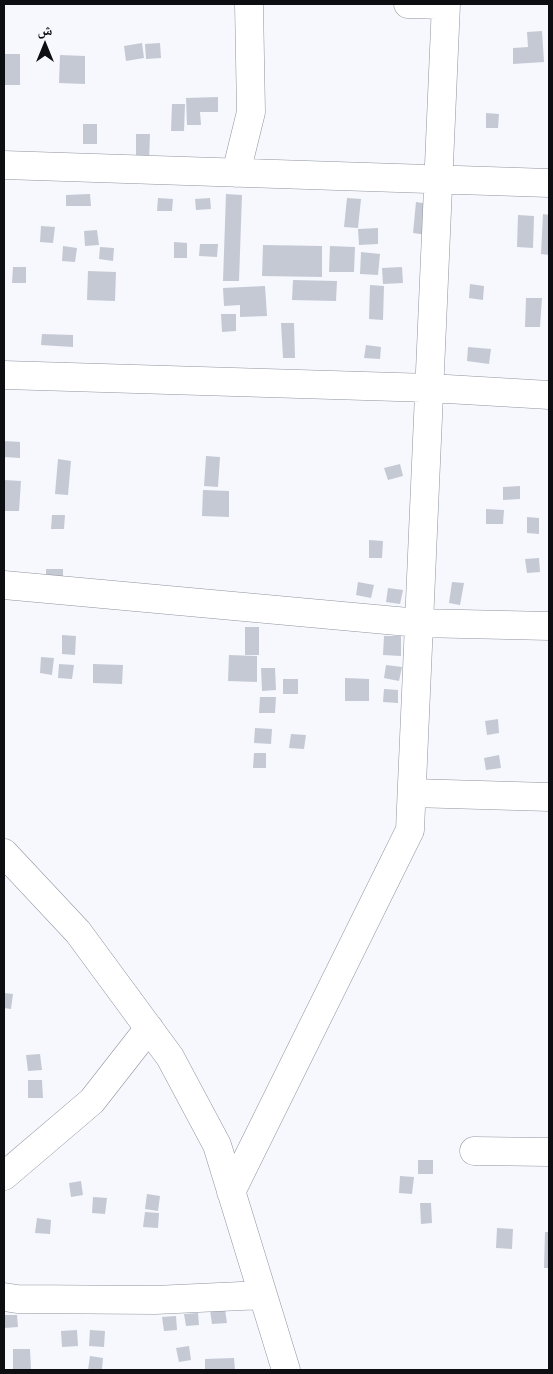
<!DOCTYPE html>
<html>
<head>
<meta charset="utf-8">
<style>
	body { margin:0 }
	#map { position:relative; width:553px; height:1374px; overflow:hidden; background:#f6f8fd; font-family:Cabin,"Noto Naskh Arabic",sans-serif }
	canvas { display:block }
	.frame { position:absolute; inset:0; border:5px solid #0c0e11; pointer-events:none }
	.north { position:absolute; left:20px; top:20px; width:50px; height:50px; -webkit-text-stroke:4px #f6f8fd; paint-order:stroke; rotate:0deg; font-size:14px; font-weight:700; line-height:20px; text-align:center; color:#0c0e11 }
	.north::after { content:''; display:block; margin:auto; width:18px; height:22px; background:#0c0e11; clip-path:polygon(50% 0,100% 100%,50% 72%,0 100%) }
</style>
</head>
<body>
<div id="map">
<canvas width="553" height="1374"></canvas>
<div class="frame"></div>
<div class="north">ش</div>
</div>
<script>
const c = document.querySelector('canvas').getContext('2d');
c.lineJoin = 'round';
function fill(path, color) { c.fillStyle = color; c.fill(path, 'evenodd'); }
const toPath = rows => new Path2D(rows.map(r => 'M' + r).join(''));
function strokePath(path, color, width, dash) { c.strokeStyle = color; c.lineWidth = width; c.lineCap = dash ? 'butt' : 'round'; c.setLineDash(dash || []); c.stroke(path); }
fill(toPath([
	[542,31,544,62,513,64,513,48,528,47,527,32],
	[142,43,144,58,126,61,124,46],
	[160,43,161,58,146,59,145,44],
	[5,54,20,54,20,85,5,85],
	[60,55,85,56,85,84,59,83],
	[218,97,218,112,200,112,201,125,187,125,186,98],
	[172,104,185,104,184,131,171,131],
	[486,113,499,114,498,128,486,128],
	[83,124,97,124,97,144,83,144],
	[136,134,150,134,149,161,136,161],
	[90,194,91,206,66,206,66,195],
	[226,194,242,195,239,281,223,281],
	[158,198,173,199,172,211,157,211],
	[210,198,211,209,196,210,195,199],
	[347,198,361,199,358,228,344,227],
	[416,202,430,204,427,235,413,233],
	[543,214,549,215,549,255,541,254],
	[518,215,534,216,533,248,517,247],
	[41,226,55,227,53,243,40,242],
	[378,228,378,244,359,245,358,229],
	[97,230,99,245,85,246,84,231],
	[174,242,187,243,187,258,174,258],
	[200,244,218,244,217,257,199,256],
	[263,245,322,246,322,277,262,276],
	[63,246,77,248,75,262,62,261],
	[330,246,355,247,354,272,329,272],
	[100,247,114,248,113,261,99,259],
	[361,252,380,254,378,275,360,274],
	[13,267,26,267,26,283,12,283],
	[402,267,403,283,383,284,382,268],
	[88,271,116,272,115,301,87,300],
	[293,280,337,281,336,301,292,300],
	[470,284,484,286,483,300,469,298],
	[370,285,384,286,383,320,369,319],
	[265,286,267,316,240,317,240,305,224,306,223,288],
	[526,298,542,298,540,327,525,327],
	[221,314,236,314,236,331,222,332],
	[281,323,294,323,295,358,283,358],
	[42,334,73,335,73,347,41,345],
	[366,345,381,347,380,359,364,358],
	[468,347,491,349,489,364,467,361],
	[4,441,20,442,20,458,4,457],
	[206,456,220,457,218,487,204,486],
	[58,459,71,461,68,495,55,494],
	[400,464,403,476,388,480,384,468],
	[4,480,21,481,19,511,4,511],
	[520,486,520,499,503,500,503,487],
	[203,490,229,491,229,517,202,516],
	[486,509,504,510,503,524,486,524],
	[52,515,65,515,64,529,51,529],
	[527,517,539,518,539,534,527,533],
	[369,540,383,541,382,558,369,558],
	[539,558,540,572,527,573,525,559],
	[46,569,63,569,63,581,46,581],
	[358,582,374,585,371,598,356,595],
	[452,582,464,583,460,605,449,603],
	[388,588,403,590,400,604,386,602],
	[245,627,259,627,259,655,245,655],
	[62,635,76,636,75,655,62,654],
	[384,636,401,636,401,656,383,655],
	[229,655,257,656,257,682,228,681],
	[41,657,54,658,52,675,40,673],
	[59,664,74,665,72,679,58,678],
	[93,664,123,665,122,684,93,683],
	[386,665,402,667,399,681,384,678],
	[261,668,275,668,276,690,262,691],
	[345,678,369,679,369,701,345,701],
	[283,679,298,679,298,694,283,694],
	[384,689,398,690,398,703,383,702],
	[260,697,276,697,275,713,259,713],
	[498,719,499,733,487,735,485,721],
	[255,728,272,729,271,744,254,743],
	[291,734,306,735,304,749,289,748],
	[254,753,266,753,266,768,253,768],
	[499,755,501,768,486,770,484,758],
	[4,993,13,994,11,1009,4,1008],
	[40,1054,42,1070,28,1071,26,1055],
	[28,1080,42,1080,43,1098,28,1098],
	[418,1160,433,1160,433,1174,418,1174],
	[400,1176,414,1177,412,1194,399,1193],
	[81,1181,83,1195,71,1197,69,1183],
	[147,1194,160,1196,158,1211,145,1209],
	[93,1197,107,1198,105,1214,92,1213],
	[420,1203,431,1203,432,1223,421,1224],
	[145,1212,159,1213,158,1228,143,1227],
	[37,1218,51,1220,50,1234,35,1233],
	[497,1228,513,1229,512,1249,496,1248],
	[545,1232,549,1232,549,1268,544,1268],
	[225,1309,227,1323,212,1324,210,1310],
	[198,1313,199,1325,186,1326,184,1314],
	[4,1315,17,1315,18,1327,4,1328],
	[176,1316,177,1330,164,1331,162,1317],
	[77,1330,78,1346,62,1347,61,1331],
	[90,1330,105,1331,104,1347,89,1346],
	[189,1346,191,1360,179,1362,176,1348],
	[13,1349,30,1349,31,1370,13,1370],
	[90,1356,103,1358,102,1370,88,1370],
	[234,1358,235,1370,205,1370,205,1359]
]), '#c4c9d4');
const minor = toPath([
	[408,4,446,5],
	[4,165,549,183],
	[236,173,251,112,249,4],
	[4,375,430,388,549,395],
	[4,585,419,623,549,626],
	[412,793,549,797],
	[4,853,78,932,170,1057,217,1145,286,1370],
	[474,1151,549,1152],
	[4,1176,92,1101,149,1028],
	[231,1192,410,830,446,4],
	[4,1297,17,1299,155,1300,263,1295]
]);
strokePath(minor, '#8f949e', 29);
strokePath(minor, '#fff', 28);
</script>
</body>
</html>
